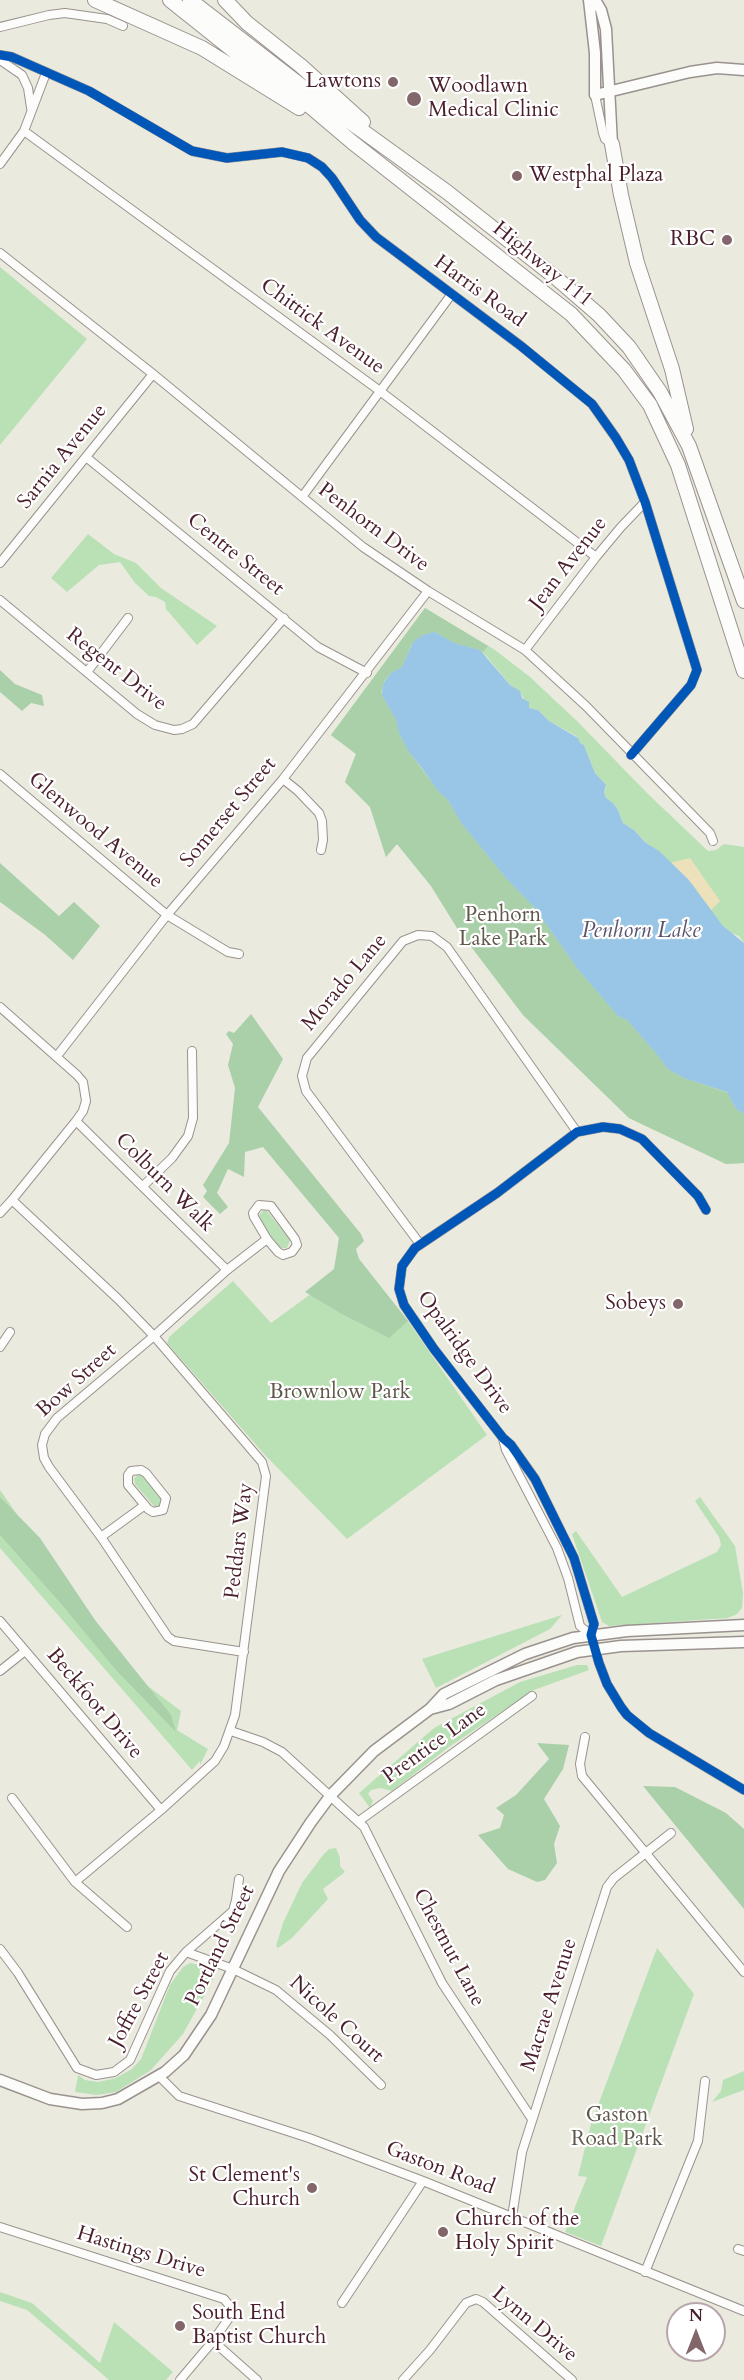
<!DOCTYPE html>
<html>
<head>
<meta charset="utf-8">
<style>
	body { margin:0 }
	#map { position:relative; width:744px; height:2380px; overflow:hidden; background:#ebeadf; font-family:Cardo,serif }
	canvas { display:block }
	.north { position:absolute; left:666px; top:2302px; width:60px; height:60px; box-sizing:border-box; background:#fff; border:2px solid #b7a5aa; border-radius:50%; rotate:0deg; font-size:16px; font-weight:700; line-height:24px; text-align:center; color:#4a1f2b }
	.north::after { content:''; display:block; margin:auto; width:21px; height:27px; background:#82666a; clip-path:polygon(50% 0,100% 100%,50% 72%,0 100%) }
</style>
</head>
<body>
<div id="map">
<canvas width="744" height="2380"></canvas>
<div class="north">N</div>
</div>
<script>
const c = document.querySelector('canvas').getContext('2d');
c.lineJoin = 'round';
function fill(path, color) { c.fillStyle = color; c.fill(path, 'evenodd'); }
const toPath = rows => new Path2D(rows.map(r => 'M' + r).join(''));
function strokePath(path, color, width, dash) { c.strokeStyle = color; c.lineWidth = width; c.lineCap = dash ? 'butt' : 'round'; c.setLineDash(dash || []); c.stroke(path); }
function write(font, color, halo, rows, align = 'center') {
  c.font = font + ' Cardo,serif'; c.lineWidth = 4.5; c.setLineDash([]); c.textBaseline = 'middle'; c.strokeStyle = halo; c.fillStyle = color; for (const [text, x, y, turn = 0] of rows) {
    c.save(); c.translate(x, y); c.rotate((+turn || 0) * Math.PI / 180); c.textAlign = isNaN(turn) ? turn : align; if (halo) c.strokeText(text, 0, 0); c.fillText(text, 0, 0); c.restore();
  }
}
fill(toPath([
	[0,267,87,339,0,445],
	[88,534,114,554,136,563,161,588,217,626,197,645,166,609,165,602,156,597,149,596,135,583,120,562,99,565,67,592,51,578],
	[425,608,495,650,530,677,577,721,647,793,708,851,716,850,724,844,744,847,744,943,739,936,728,932,664,857,646,843,634,830,623,823,618,810,613,803,606,798,604,792,606,787,595,773,584,745,580,743,576,736,549,721,538,710,529,708,520,692,510,685,483,652,736,1109,744,1114,744,1163,726,1164,629,1118,523,1015,457,928,431,886,397,844,386,857,370,807,345,782,356,754,331,735],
	[264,1210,267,1211,290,1240,287,1248,281,1248,262,1225,259,1215],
	[359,1259,408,1321,487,1435,347,1539,264,1454,167,1343,169,1337,233,1281,271,1323],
	[140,1474,146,1478,164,1501,163,1506,157,1508,153,1505,135,1484,134,1478],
	[0,1490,125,1669,181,1711,177,1730,208,1749,200,1765,200,1761,192,1770,0,1548],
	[700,1497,735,1546,743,1593,742,1608,737,1614,728,1618,609,1626,602,1622,572,1534,576,1531,622,1597,717,1552,721,1545,719,1537,695,1501],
	[562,1615,550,1629,436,1688,422,1659],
	[577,1665,587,1665,589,1670,534,1690,449,1747,392,1791,380,1788,371,1790,368,1794,373,1801,370,1808,359,1793,434,1728,520,1682],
	[336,1848,340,1858,340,1866,345,1872,323,1889,328,1899,292,1938,278,1948,276,1946,283,1923,302,1883,323,1855,329,1849],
	[657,1948,694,1994,601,2246,565,2232,587,2177,578,2176,591,2124],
	[190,1963,206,1966,212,1973,213,1980,183,2034,151,2070,116,2092,97,2095,75,2092,78,2075,85,2080,98,2082,116,2078,132,2069,141,2059,170,1985,183,1967],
	[744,2071,744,2090,712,2102,721,2091,723,2080],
	[0,2292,32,2303,100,2363,114,2322,173,2372,166,2380,109,2380,27,2310,0,2301]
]), '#bae1b6');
fill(toPath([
	[425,608,488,646,483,652,480,650,454,643,435,632,423,635,411,645,402,667,391,673,384,681,381,692,396,720,399,733,409,752,438,791,448,800,462,824,506,878,534,907,577,968,618,1016,627,1020,655,1052,668,1069,684,1078,728,1093,736,1109,744,1114,744,1163,726,1164,629,1118,523,1015,457,928,431,886,397,844,386,857,370,807,345,782,356,754,331,735],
	[0,670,15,684,42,695,44,706,31,703,22,711,0,692],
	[0,863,59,916,74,902,100,926,73,960,44,934,0,902],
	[251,1014,283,1059,258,1107,361,1234,364,1241,356,1249,359,1259,408,1321,389,1338,340,1313,305,1292,334,1269,339,1238,263,1147,245,1152,244,1177,228,1169,217,1193,228,1207,220,1214,203,1197,207,1191,203,1185,229,1143,235,1088,228,1065,233,1044,226,1034,229,1031,234,1033],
	[0,1497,40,1538,95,1620,171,1715,176,1732,116,1670,63,1606,0,1535],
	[537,1743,569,1745,563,1769,544,1799,560,1826,554,1844,557,1863,545,1880,537,1882,508,1869,478,1835,500,1828,504,1815,496,1808,516,1795,549,1759],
	[643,1786,675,1787,726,1813,744,1829,744,1909]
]), '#aad0aa');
fill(toPath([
	[690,858,720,901,711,910,693,885,669,863]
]), '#ede1bb');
fill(toPath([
	[435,632,454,643,480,650,510,685,520,691,522,698,529,702,529,708,538,710,549,721,578,738,580,743,584,745,595,773,606,785,604,792,606,798,613,803,618,810,623,823,634,830,646,843,659,851,688,879,723,926,744,943,744,1114,736,1109,727,1092,684,1078,668,1069,655,1052,627,1020,618,1016,577,968,534,907,506,878,462,824,448,800,438,791,422,768,409,752,399,733,396,720,382,695,383,684,391,673,402,667,413,642,423,635]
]), '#99c6e7');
const street = toPath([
	[0,27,49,15,65,13,107,19,123,26],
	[0,55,12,57,89,91,192,151,227,158,282,152,308,158,322,167,332,178,360,220,376,237,521,346,592,404,616,438,629,460,645,502,697,670,691,685,631,755],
	[0,60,22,75,28,88,31,108],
	[595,95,603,133,605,139,612,144],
	[24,131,380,391,596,557],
	[0,164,24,131,46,73],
	[0,253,153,374,363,547,428,591,525,650,586,706,710,833,713,841],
	[86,457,318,647,367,673],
	[302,497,451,295],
	[0,563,153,374],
	[0,600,137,714,155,725,174,730,182,729,193,724,284,618],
	[525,650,596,557,621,527,645,502],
	[87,672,128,618],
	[0,774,167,915,228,952,239,954],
	[283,779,298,791,319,813,322,821,323,840,321,850],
	[0,1007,77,1075,83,1082,86,1101,83,1111,76,1121,12,1200,0,1213],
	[57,1056,167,915,283,779,428,591],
	[76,1121,227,1270],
	[143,1186,172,1158,188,1136,193,1118,192,1051],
	[12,1200,118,1299,154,1336,262,1462,266,1476,235,1715,224,1746,215,1761,161,1810,75,1882],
	[259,1205,271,1206,295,1239,297,1245,292,1252,283,1255,278,1252,267,1239,254,1217,253,1213,259,1205],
	[706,1210,698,1196,642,1139,620,1129,603,1127,577,1132,497,1193,415,1248,402,1266,399,1289,404,1305,434,1349,503,1438,511,1445,535,1479,574,1558,594,1624,591,1635,599,1663,607,1684,621,1707,627,1715,649,1733,744,1790],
	[420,1244,306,1091,302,1076,307,1058,403,941,418,935,432,936,447,947,577,1132],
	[0,1347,10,1332],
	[503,1439,506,1450,557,1548,568,1578,580,1626,591,1635],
	[141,1470,146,1473,166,1498,163,1510,153,1512,148,1509,128,1485,128,1475,131,1471,141,1470],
	[101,1537,145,1505],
	[0,1621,161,1810],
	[244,1652,174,1641,168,1637,101,1537,49,1467,44,1458,42,1445,45,1434,57,1418,154,1336,227,1270,267,1239],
	[0,1671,25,1651],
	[231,1731,263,1742,282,1752,364,1827,442,1983,532,2119],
	[585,1737,580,1764,582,1776,744,1972],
	[12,1798,75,1882,127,1927],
	[359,1821,532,1696],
	[0,1949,18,1973,77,2068,96,2075,114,2072,130,2060,170,1971,186,1952,233,1911,236,1900,239,1879],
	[186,1952,233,1969,276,1990,330,2035,381,2085],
	[159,2076,179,2096,309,2138,423,2181,744,2311],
	[512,2217,522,2152,607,1887,614,1878,671,1833],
	[0,2227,224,2299,229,2305,229,2318,213,2341,180,2380],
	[738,2249,744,2251],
	[645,2272,698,2141,705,2081],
	[342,2303,423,2181],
	[213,2341,257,2380],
	[403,2380,430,2350,466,2303,476,2299,483,2302,572,2380]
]);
const secondary = toPath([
	[589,0,595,53,595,95,690,72,717,68,744,70],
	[595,0,601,10,606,29,612,144],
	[430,1709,449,1704,496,1680,577,1652,621,1646,744,1642],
	[0,2080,50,2099,82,2104,102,2103,118,2099,165,2072,184,2055,211,2015,279,1871,311,1822,331,1795,374,1751,430,1709,444,1694,525,1654,573,1638,627,1631,744,1625]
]);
const highway = toPath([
	[95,0,202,48,299,108],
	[170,0,239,55,293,92,352,142,571,314,624,370,650,405,678,465,744,671],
	[190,0,321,101,447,192,555,277,599,315,629,347,660,392,689,446,744,601],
	[225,0,247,23,301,66,363,122],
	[612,144,621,195,637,263,672,369,686,429]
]);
strokePath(street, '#9a928e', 10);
strokePath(secondary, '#9a928e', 13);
strokePath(highway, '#9a928e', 16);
strokePath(street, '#fcfcfa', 8);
strokePath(secondary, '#fcfcfa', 10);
strokePath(highway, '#fcfcfa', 14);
strokePath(toPath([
	[0,55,12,57,89,91,192,151,227,158,282,152,308,158,322,167,332,178,360,220,376,237,521,346,592,404,616,438,629,460,645,502,697,670,691,685,631,755],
	[706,1210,698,1196,642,1139,620,1129,603,1127,577,1132,497,1193,415,1248,402,1266,399,1289,404,1305,434,1349,503,1438,511,1445,535,1479,574,1558,594,1624,591,1635,599,1663,607,1684,621,1707,627,1715,649,1733,744,1790]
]), '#0057b8', 9);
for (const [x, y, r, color] of [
	[393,82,6,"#82666a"],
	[414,99,8,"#82666a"],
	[517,176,6,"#82666a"],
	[727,240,6,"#82666a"],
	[678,1304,6,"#82666a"],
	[312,2188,6,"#82666a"],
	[443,2232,6,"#82666a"],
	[180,2326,6,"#82666a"]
]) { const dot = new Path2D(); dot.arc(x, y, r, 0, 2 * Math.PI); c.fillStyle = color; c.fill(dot); strokePath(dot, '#fff', 2); }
write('21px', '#4a1f2b', '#fff', [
	["Lawtons",381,82],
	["Woodlawn",428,87,"left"],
	["Medical Clinic",428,111,"left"],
	["Westphal Plaza",529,176,"left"],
	["RBC",715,240],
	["Sobeys",666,1304],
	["St Clement's",300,2176],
	["Church",300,2200],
	["Church of the",455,2220,"left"],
	["Holy Spirit",455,2244,"left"],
	["South End",192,2314,"left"],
	["Baptist Church",192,2338,"left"]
], 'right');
write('21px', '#4a1f2b', '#fff', [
	["Highway 111",542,265,39],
	["Harris Road",479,292,36],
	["Chittick Avenue",322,327,36],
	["Sarnia Avenue",63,457,-51],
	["Penhorn Drive",373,528,37],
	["Centre Street",235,555,39],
	["Jean Avenue",569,564,-52],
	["Regent Drive",116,670,38],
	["Somerset Street",229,813,-50],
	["Glenwood Avenue",95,831,40],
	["Morado Lane",345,983,-50],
	["Colburn Walk",164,1183,45],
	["Opalridge Drive",464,1353,54],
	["Bow Street",77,1381,-42],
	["Peddars Way",240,1541,-83],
	["Beckfoot Drive",94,1704,50],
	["Prentice Lane",435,1744,-36],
	["Portland Street",221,1946,-64],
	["Chestnut Lane",448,1948,62],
	["Joffre Street",140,2000,-62],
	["Macrae Avenue",550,2005,-72],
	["Nicole Court",336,2020,42],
	["Gaston Road",440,2169,21],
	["Hastings Drive",141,2253,17],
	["Lynn Drive",534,2325,40]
]);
write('21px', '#60574a', '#fff', [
	["Penhorn",503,916],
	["Lake Park",503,940],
	["Brownlow Park",340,1393],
	["Gaston",617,2116],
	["Road Park",617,2140]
]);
write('italic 22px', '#59546e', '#fff', [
	["Penhorn Lake",641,932]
]);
</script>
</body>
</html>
